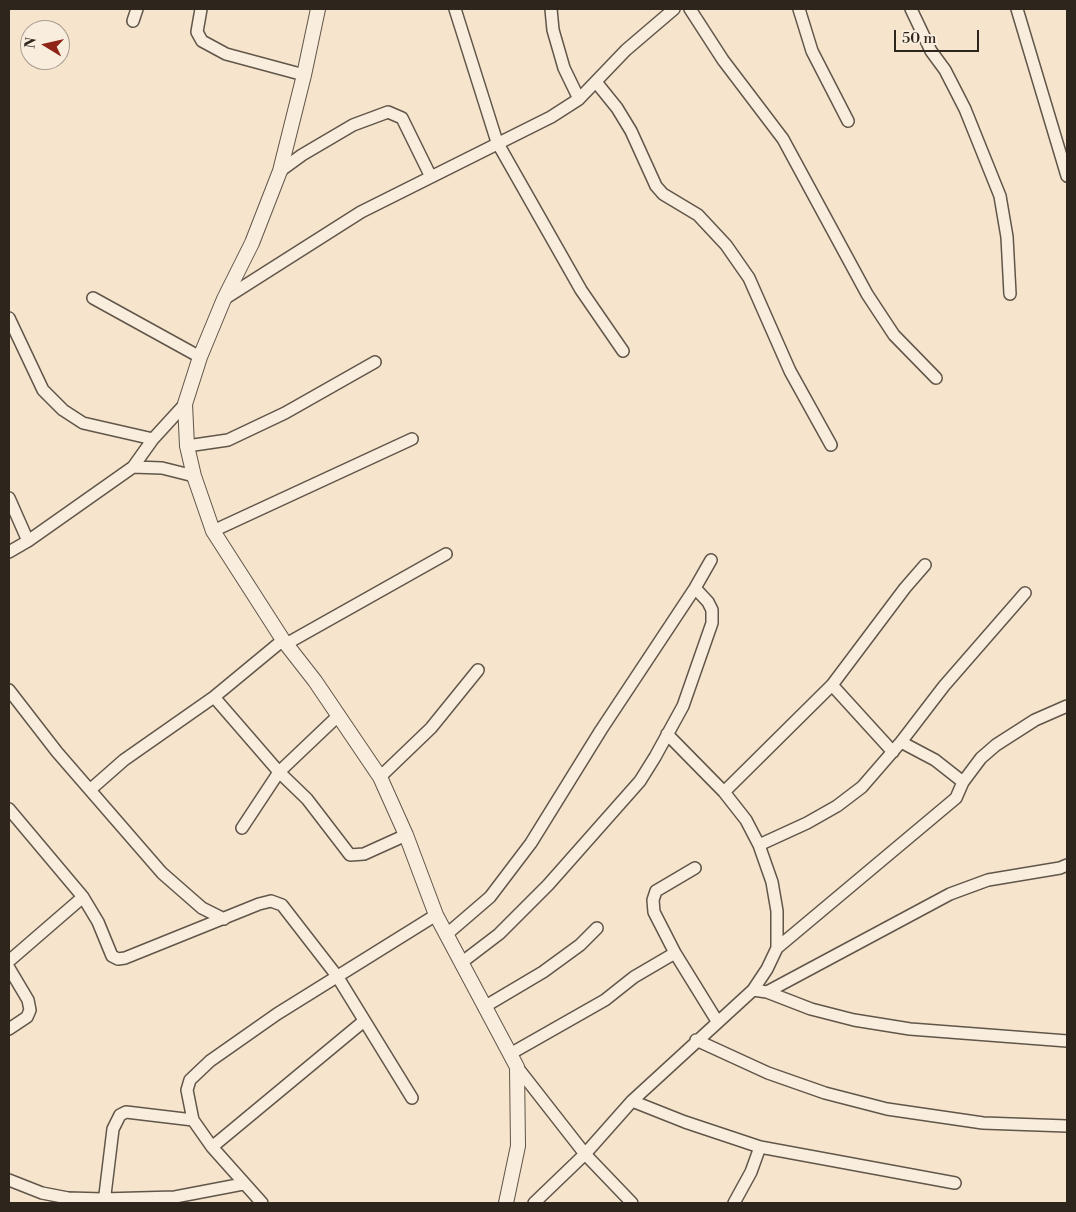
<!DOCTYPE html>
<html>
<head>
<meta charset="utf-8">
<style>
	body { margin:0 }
	#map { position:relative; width:1076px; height:1212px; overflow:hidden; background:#f6e4cc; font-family:"Libre Bodoni",serif }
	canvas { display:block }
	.frame { position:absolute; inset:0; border:10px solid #2e261d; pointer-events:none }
	.north { position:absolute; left:20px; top:20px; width:50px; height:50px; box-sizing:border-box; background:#f9edde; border:1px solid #a89d91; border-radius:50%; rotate:279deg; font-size:14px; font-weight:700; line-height:20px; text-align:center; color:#2e261d }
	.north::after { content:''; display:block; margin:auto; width:18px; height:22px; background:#8f2418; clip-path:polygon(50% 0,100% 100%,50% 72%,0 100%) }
	.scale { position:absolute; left:894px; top:30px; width:85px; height:22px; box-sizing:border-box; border:2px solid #2e261d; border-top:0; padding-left:6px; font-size:15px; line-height:18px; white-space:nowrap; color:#2e261d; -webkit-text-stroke:4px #f9edde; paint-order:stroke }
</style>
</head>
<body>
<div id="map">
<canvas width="1076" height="1212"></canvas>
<div class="frame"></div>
<div class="north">N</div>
<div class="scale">50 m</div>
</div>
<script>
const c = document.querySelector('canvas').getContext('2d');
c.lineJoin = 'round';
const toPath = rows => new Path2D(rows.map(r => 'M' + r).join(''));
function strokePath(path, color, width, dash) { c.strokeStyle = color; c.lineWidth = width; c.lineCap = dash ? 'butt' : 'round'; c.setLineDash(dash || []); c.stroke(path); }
const minor = toPath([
	[201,9,197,32,202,41,226,54,304,75],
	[455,9,497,142,581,290,623,351],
	[551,9,553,30,564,68,579,99],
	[690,9,723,60,783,139,867,294,894,335,936,378],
	[799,9,812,51,848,121],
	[911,9,931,51,945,70,965,109,1000,196,1007,237,1010,294],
	[1017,9,1067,176],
	[133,21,137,9],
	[596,82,617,108,631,131,656,186,663,194,698,215,726,245,749,278,790,371,831,445],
	[280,171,302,155,353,125,388,112,402,118,431,177],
	[93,298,200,357],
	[224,299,361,212,551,117,579,99,626,50,674,9],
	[9,318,43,390,63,410,83,423,153,439],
	[187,446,228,440,285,413,375,362],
	[133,467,162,468,194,476],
	[9,498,28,541],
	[213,531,412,439],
	[9,552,28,541,133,467,153,439,185,404],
	[286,644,446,554],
	[832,685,893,752],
	[9,690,57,752,162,873,202,908,224,919],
	[214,697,279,772,307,799,350,855,364,854,406,835],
	[667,734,724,792,746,820,759,845,772,882,777,911,777,948,767,969,753,990],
	[901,742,935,760,963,782],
	[380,777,431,728,478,670],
	[91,789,124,760,214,697,283,640],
	[724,792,832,685,905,588,925,565],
	[9,809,83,897,98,922,112,956,118,959,125,958,259,904,271,901,282,905,337,976,412,1098],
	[242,828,279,772,339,715],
	[759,845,807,823,837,806,862,787,901,742,944,686,1025,593],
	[695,868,656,891,653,900,654,912,675,953,717,1021],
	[447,934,490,897,531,843,601,730,695,588,711,560],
	[777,948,956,798,963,782,981,758,996,745,1035,720,1067,706],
	[9,961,83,897],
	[461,963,499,934,548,885,640,781,655,757,683,706,712,623,712,610,708,602,695,588],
	[9,968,28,1000,30,1010,27,1017,9,1029],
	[767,992,811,1009,854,1020,910,1029,1067,1041],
	[484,1007,543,972,580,945,597,928],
	[696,1040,768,1073,825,1093,887,1109,983,1123,1067,1126],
	[510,1054,605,1000,634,977,675,953],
	[517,1067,585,1154,632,1101,753,990,767,992,950,894,988,880,1060,868,1067,865],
	[632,1101,685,1122,760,1147,955,1183],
	[212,1147,364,1021],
	[9,1180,42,1193,68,1198,103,1199,175,1197,243,1184],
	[104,1203,113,1129,120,1115,126,1112,193,1120],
	[262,1203,212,1147,193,1120,187,1090,190,1080,210,1061,277,1014,436,915],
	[534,1203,585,1154,632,1203],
	[734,1203,751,1172,760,1147]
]);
const tertiary = toPath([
	[318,9,304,75,280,171,252,243,224,299,200,357,185,404,187,446,194,476,213,531,283,640,315,681,380,777,406,835,436,915,517,1067,518,1146,506,1203]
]);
strokePath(minor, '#605649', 14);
strokePath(tertiary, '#605649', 16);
strokePath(minor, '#f9edde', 11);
strokePath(tertiary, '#f9edde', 14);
</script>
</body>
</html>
